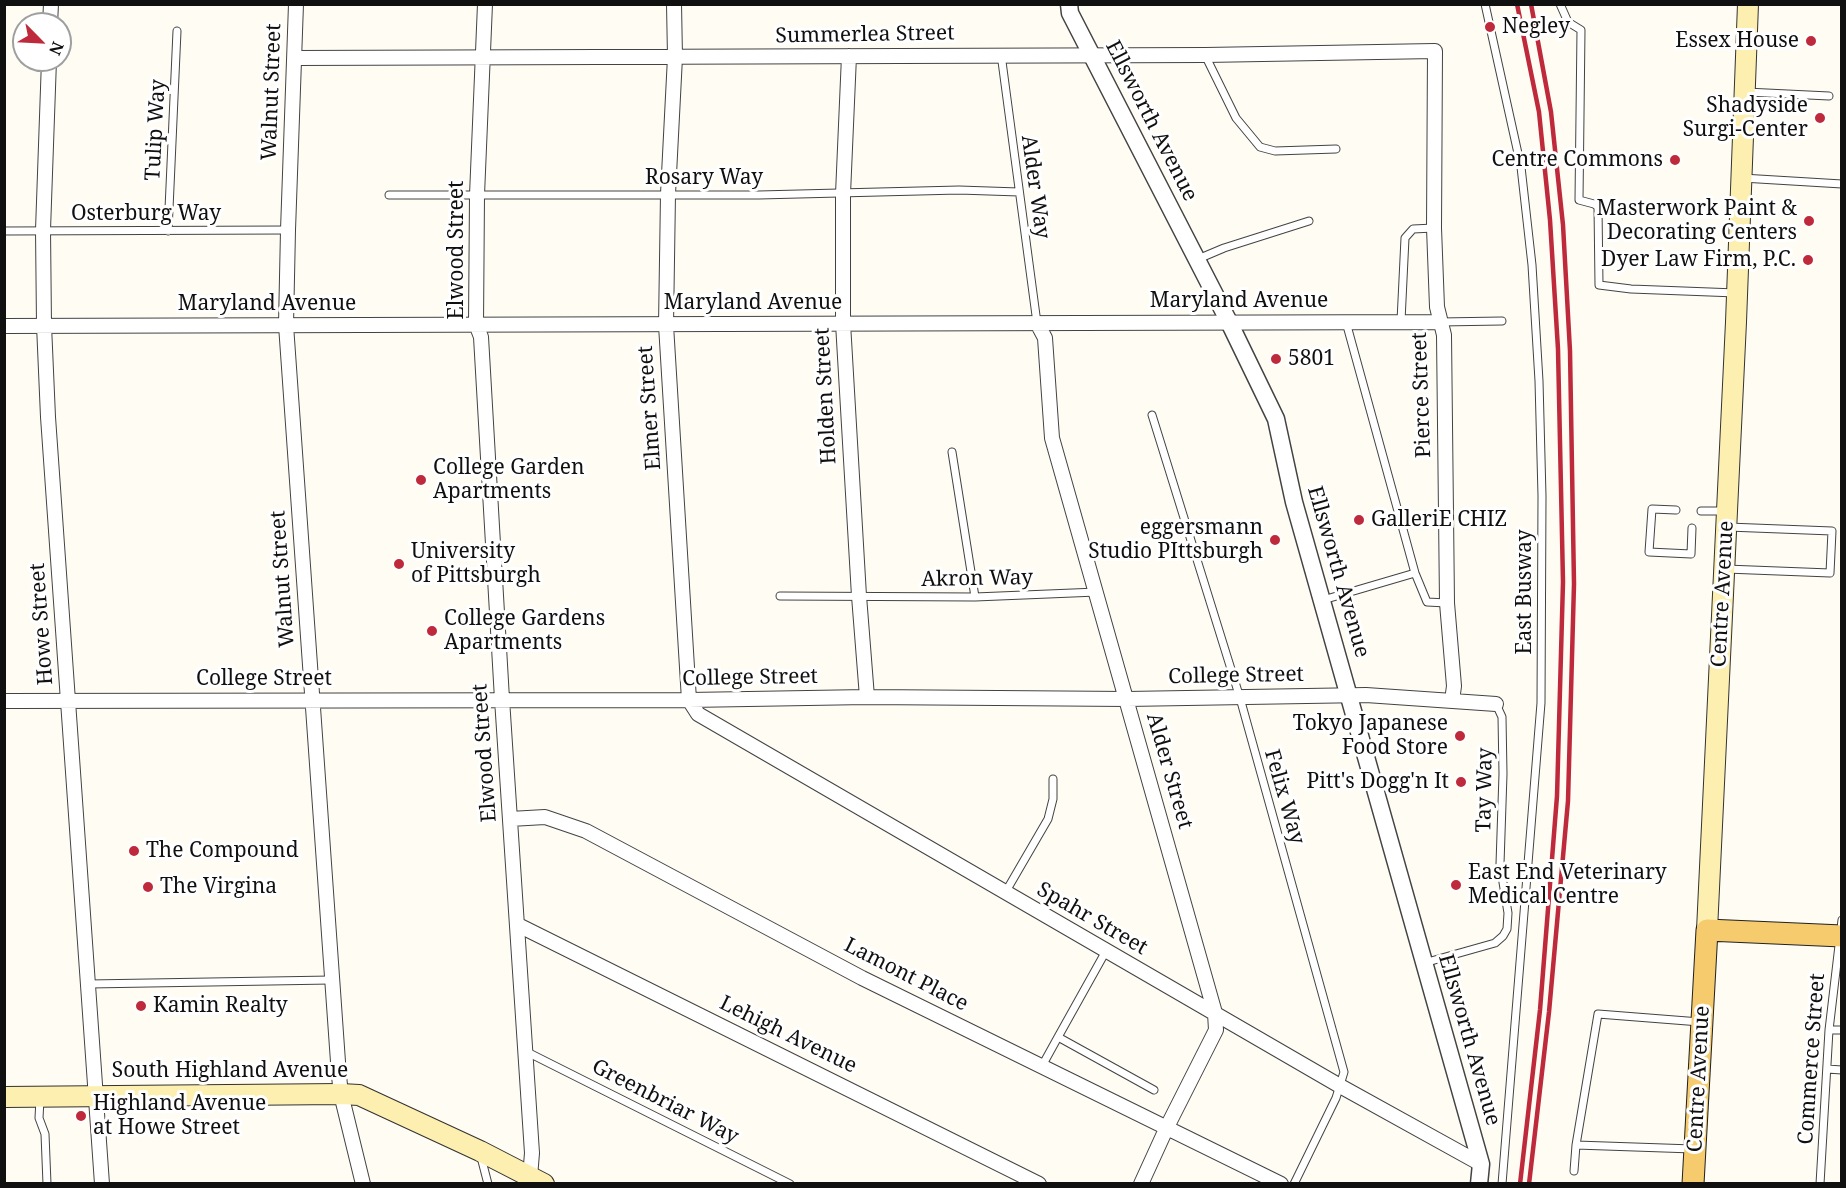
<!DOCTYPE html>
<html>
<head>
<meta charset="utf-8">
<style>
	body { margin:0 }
	#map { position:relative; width:1846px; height:1188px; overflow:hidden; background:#fffcf3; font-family:"Noto Serif",serif }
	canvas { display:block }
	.frame { position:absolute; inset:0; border:6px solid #101010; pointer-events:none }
	.north { position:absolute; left:12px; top:12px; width:60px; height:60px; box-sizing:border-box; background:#fff; border:2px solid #9f9f9f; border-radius:50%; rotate:114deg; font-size:16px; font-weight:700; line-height:24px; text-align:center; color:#101010 }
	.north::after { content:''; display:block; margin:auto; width:21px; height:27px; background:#be2a3b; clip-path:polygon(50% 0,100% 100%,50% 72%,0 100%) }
</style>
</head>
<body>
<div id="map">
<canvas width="1846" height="1188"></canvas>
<div class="frame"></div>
<div class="north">N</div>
</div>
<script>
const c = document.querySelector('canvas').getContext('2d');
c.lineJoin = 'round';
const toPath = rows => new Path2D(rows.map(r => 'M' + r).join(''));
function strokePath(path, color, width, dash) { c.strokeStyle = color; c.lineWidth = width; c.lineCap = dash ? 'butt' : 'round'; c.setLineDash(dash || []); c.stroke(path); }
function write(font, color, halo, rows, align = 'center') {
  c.font = font + ' "Noto Serif",serif'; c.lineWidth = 6; c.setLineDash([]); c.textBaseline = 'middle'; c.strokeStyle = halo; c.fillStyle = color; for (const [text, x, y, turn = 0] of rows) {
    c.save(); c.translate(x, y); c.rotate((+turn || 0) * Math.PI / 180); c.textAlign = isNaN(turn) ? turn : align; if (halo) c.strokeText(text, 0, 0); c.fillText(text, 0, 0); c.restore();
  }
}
const service = toPath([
	[1485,4,1521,167,1532,265,1539,381,1542,496,1541,703,1502,1184],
	[1560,4,1568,22,1581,30,1579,200,1594,204,1598,207,1599,285,1631,289,1736,293],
	[1001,54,1037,323],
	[1205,55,1236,118,1260,147,1275,151,1336,149],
	[1746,92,1829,96],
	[1742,178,1842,184],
	[389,195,759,195,959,190,1019,192],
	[4,231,288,230],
	[168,231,177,31],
	[1198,259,1224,248,1309,221],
	[1401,321,1405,238,1413,229,1434,228],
	[1346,322,1415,573,1427,602,1447,603],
	[1440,322,1502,321],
	[1152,415,1240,698,1344,1072,1336,1098,1294,1184],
	[952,452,975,597],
	[1676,510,1652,509,1649,552,1691,554,1692,528],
	[1701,511,1724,511],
	[1726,569,1830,573,1832,531,1728,527],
	[780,596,975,597,1097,592],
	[1323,600,1415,573],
	[1005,893,1048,819,1053,799,1053,779],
	[1106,951,1058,1037,1154,1090],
	[1424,963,1495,943,1503,936,1507,929,1508,913,1500,864,1503,774,1502,717,1496,704],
	[89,984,331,980],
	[1829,1030,1842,1030],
	[525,1051,790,1184],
	[1042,1066,1058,1037],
	[1827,1069,1842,1070],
	[40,1099,39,1118,45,1134,47,1184],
	[1576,1145,1693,1149],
	[481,1157,488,1184],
	[1574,1171,1576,1145,1598,1014,1700,1022],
	[1820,1184,1829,1030,1842,920]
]);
const minor = toPath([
	[296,4,288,230,286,325,339,1076,341,1094,363,1184],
	[485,4,477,195,476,324,481,337,502,699,532,1153,530,1177],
	[674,4,675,57,668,194,666,325,689,700,698,714,1340,1086,1481,1164],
	[50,24,51,4],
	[849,56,843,194,843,323,859,596,867,697],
	[295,58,1205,55,1435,51,1434,228,1437,307,1444,335,1447,603,1454,686,1452,701],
	[49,60,43,230,44,325,48,417,102,1184],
	[1037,323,1045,338,1052,438,1215,1013,1216,1030,1167,1127,1141,1184],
	[4,326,1440,322],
	[4,701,689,700,867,697,1127,699,1366,695,1496,704],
	[510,819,545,817,586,831,862,978,1281,1184],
	[518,925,1039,1184]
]);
const tertiary = toPath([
	[1069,4,1070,13,1229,322,1276,419,1294,502,1481,1164,1479,1184]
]);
const secondary = toPath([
	[1707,930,1736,322,1748,4],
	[4,1097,341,1094,359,1095,480,1151,544,1184]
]);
const primary = toPath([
	[1693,1184,1707,930,1842,936]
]);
strokePath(service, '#434343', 9);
strokePath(minor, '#434343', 16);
strokePath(tertiary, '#434343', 19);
strokePath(secondary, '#323232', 22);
strokePath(primary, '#212121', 23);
strokePath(service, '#fff', 7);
strokePath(minor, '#fff', 14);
strokePath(tertiary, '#fff', 16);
strokePath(secondary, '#fdefb0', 20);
strokePath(primary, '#f5cb6d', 21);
strokePath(toPath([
	[1517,4,1539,112,1550,220,1558,349,1563,582,1557,796,1540,1010,1520,1184],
	[1529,1184,1549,1012,1568,801,1574,584,1570,351,1563,225,1551,112,1531,4]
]), '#be2a3b', 4.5);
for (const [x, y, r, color] of [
	[1490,27,6,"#be2a3b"],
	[1811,41,6,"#be2a3b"],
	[1820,118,6,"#be2a3b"],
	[1675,160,6,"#be2a3b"],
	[1809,221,6,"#be2a3b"],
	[1808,260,6,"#be2a3b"],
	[1276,359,6,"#be2a3b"],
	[421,480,6,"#be2a3b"],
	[1359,520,6,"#be2a3b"],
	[1275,540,6,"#be2a3b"],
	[399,564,6,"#be2a3b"],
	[432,631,6,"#be2a3b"],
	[1460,736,6,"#be2a3b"],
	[1461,782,6,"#be2a3b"],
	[134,851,6,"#be2a3b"],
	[1456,885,6,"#be2a3b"],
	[148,887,6,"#be2a3b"],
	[141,1006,6,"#be2a3b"],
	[81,1116,6,"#be2a3b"]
]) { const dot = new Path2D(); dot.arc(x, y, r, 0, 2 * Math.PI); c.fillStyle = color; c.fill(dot); strokePath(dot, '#fff', 2); }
write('21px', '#101010', '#fff', [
	["Negley",1502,27],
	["Essex House",1799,41,"right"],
	["Shadyside",1808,106,"right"],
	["Surgi-Center",1808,130,"right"],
	["Centre Commons",1663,160,"right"],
	["Masterwork Paint &",1797,209,"right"],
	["Decorating Centers",1797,233,"right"],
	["Dyer Law Firm, P.C.",1796,260,"right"],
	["5801",1288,359],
	["College Garden",433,468],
	["Apartments",433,492],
	["GalleriE CHIZ",1371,520],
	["eggersmann",1263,528,"right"],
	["Studio PIttsburgh",1263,552,"right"],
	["University",411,552],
	["of Pittsburgh",411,576],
	["College Gardens",444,619],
	["Apartments",444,643],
	["Tokyo Japanese",1448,724,"right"],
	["Food Store",1448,748,"right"],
	["Pitt's Dogg'n It",1449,782,"right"],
	["The Compound",146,851],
	["East End Veterinary",1468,873],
	["Medical Centre",1468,897],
	["The Virgina",160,887],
	["Kamin Realty",153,1006],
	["Highland Avenue",93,1104],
	["at Howe Street",93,1128]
], 'left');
write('21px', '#101010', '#fff', [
	["Summerlea Street",865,35,-1],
	["Walnut Street",272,92,-88],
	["Ellsworth Avenue",1151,121,63],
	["Tulip Way",156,130,-87],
	["Rosary Way",704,178],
	["Alder Way",1035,187,82],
	["Osterburg Way",146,214],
	["Elwood Street",457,250,-90],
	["Maryland Avenue",1239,301],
	["Maryland Avenue",753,303],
	["Maryland Avenue",267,304],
	["Pierce Street",1422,395,-92],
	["Holden Street",826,396,-93],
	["Elmer Street",650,408,-94],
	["Ellsworth Avenue",1338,572,74],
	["Walnut Street",283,579,-94],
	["Akron Way",977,579,-1],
	["East Busway",1525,592,-90],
	["Centre Avenue",1723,594,-87],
	["Howe Street",42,624,-94],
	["College Street",1236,676,-1],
	["College Street",750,678,-1],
	["College Street",264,679],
	["Elwood Street",485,753,-94],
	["Alder Street",1169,771,74],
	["Tay Way",1485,790,-89],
	["Felix Way",1284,797,74],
	["Spahr Street",1092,919,30],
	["Lamont Place",906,975,27],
	["Lehigh Avenue",788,1035,26],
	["Ellsworth Avenue",1469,1040,74],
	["Commerce Street",1812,1059,-86],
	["South Highland Avenue",230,1071],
	["Centre Avenue",1699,1079,-87],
	["Greenbriar Way",665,1102,27]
]);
</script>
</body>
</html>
